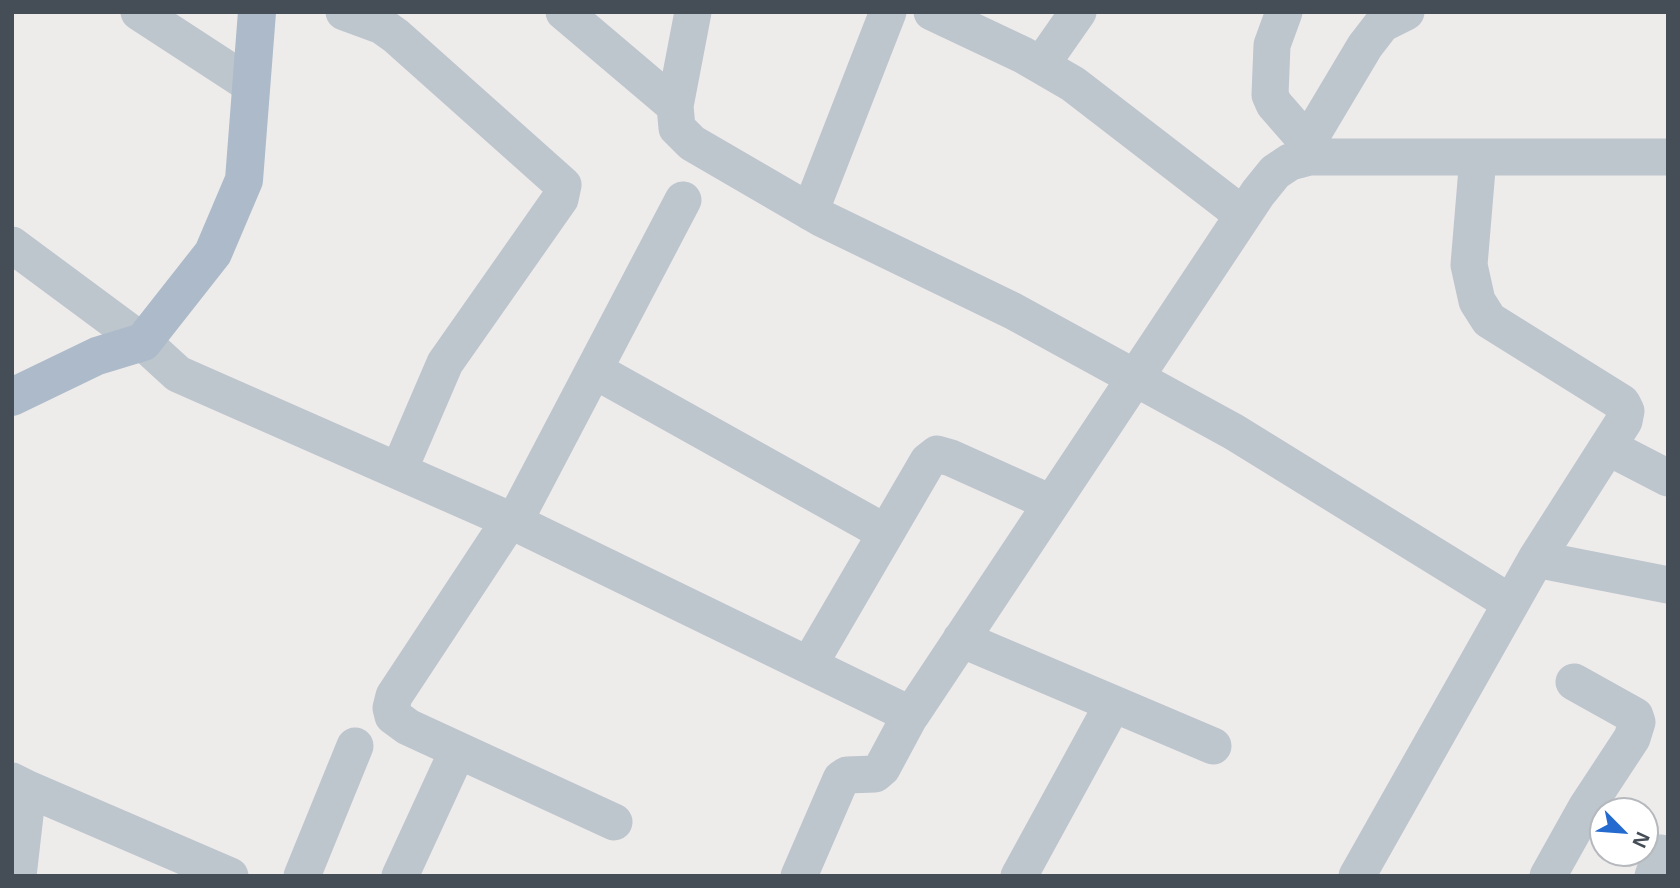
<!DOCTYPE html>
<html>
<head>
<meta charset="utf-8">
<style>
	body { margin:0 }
	#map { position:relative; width:1680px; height:888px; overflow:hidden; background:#eeebeb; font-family:"Open Sans",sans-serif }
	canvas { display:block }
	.frame { position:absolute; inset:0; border:14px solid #454e57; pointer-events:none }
	.north { position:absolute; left:1589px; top:797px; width:70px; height:70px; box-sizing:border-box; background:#fff; border:2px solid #b5b8bc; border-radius:50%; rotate:115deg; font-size:19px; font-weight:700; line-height:28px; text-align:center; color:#454e57 }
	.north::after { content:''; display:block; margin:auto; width:24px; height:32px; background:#246acf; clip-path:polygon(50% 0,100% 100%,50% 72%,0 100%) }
</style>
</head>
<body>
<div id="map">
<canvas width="1680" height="888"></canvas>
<div class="frame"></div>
<div class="north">N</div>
</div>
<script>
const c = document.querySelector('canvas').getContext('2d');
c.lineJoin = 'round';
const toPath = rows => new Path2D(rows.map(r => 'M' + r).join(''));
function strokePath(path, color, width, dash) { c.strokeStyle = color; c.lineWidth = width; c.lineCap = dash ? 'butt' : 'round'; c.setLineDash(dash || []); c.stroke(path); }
strokePath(toPath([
	[139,12,251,85],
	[344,12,382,26,396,36,563,185,560,199,445,363,399,470],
	[564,12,675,106],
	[693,12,675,106,677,128,692,143,821,218,1013,311,1234,432,1511,603],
	[932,12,1023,55,1073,84,1243,215],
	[1284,12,1272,45,1270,95,1274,104,1308,143],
	[1041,65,1078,12],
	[1478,157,1469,265,1477,301,1489,320,1622,403,1626,411,1624,421,1536,559],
	[1297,160,1365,46,1382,24,1406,12],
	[810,212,888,12],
	[12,245,143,342,178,374,514,522,911,715,1258,193,1275,172,1290,162,1309,157,1668,157],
	[594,370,886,533],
	[1608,447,1668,478],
	[510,520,394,696,391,708,393,716,408,727,614,822],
	[514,522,683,200],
	[961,639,1213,746],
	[809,665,928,461,937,454,951,458,1051,503],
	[12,781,28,789,18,876],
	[28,789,230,876],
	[302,876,355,746],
	[400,876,458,750],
	[799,876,841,779,847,775,875,774,882,768,911,714],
	[1019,876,1113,704],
	[1357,876,1536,559,1668,585],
	[1548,876,1586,808,1632,738,1637,722,1635,716,1574,682],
	[1653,876,1661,853]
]), '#bdc5cd', 37);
strokePath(toPath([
	[12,397,97,356,143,342,213,253,244,180,257,12]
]), '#acbac9', 38);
</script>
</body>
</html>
